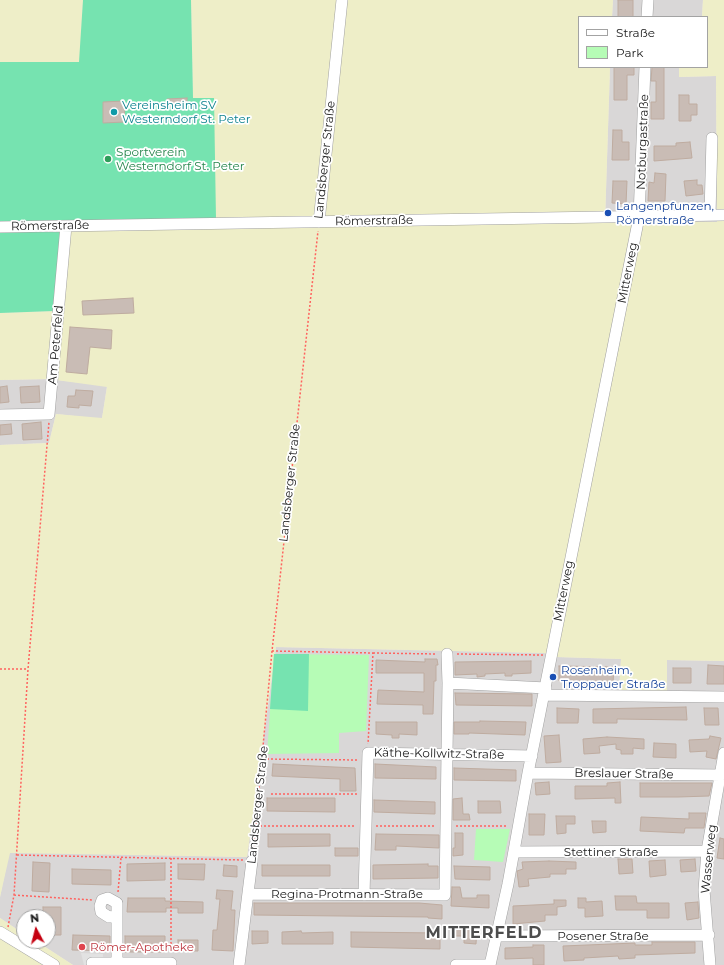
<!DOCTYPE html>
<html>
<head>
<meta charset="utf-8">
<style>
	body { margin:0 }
	#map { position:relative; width:724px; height:965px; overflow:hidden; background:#ede7df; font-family:Montserrat,sans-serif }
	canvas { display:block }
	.legend { position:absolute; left:578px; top:16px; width:130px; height:52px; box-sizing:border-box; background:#fff; border:1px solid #a3a3a3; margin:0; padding:5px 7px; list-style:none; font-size:12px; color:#1a1a1a }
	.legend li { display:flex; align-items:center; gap:8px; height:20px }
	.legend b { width:20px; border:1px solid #a3a3a3 }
	.north { position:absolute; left:16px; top:909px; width:40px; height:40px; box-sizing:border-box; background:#fff; border:1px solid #a3a3a3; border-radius:50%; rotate:353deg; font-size:11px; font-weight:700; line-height:16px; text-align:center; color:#1a1a1a }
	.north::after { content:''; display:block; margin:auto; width:14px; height:18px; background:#c50010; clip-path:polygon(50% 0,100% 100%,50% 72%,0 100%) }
</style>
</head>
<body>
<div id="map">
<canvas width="724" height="965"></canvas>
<ul class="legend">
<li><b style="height:5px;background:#fff"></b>Straße</li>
<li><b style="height:11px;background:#b6fcb6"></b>Park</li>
</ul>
<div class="north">N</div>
</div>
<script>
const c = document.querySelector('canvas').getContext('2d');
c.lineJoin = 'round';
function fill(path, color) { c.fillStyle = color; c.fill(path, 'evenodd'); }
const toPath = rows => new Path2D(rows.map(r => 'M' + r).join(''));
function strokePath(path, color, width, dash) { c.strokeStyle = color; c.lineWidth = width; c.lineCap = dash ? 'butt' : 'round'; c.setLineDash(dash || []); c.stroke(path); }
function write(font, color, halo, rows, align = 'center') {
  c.font = font + ' Montserrat,sans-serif'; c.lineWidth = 3.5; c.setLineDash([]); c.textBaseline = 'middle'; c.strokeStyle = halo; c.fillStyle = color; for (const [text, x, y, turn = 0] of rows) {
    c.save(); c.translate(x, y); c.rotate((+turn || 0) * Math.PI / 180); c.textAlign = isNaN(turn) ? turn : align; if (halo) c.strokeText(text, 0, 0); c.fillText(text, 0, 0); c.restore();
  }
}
fill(toPath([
	[613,0,703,0,702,17,612,17],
	[610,67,679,67,679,77,716,76,717,222,605,221],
	[49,379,107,386,102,419,56,414,49,443,0,445,0,380],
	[276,647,544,653,557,657,621,659,619,692,667,660,724,661,724,965,73,965,36,941,48,941,48,917,24,917,24,934,0,918,0,897,9,852,247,857]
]), '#d9d7d7');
fill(toPath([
	[0,0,83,0,80,62,0,62],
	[191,0,613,0,612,17,579,17,579,67,610,67,605,221,717,222,716,76,679,77,679,67,707,67,707,17,702,17,703,0,724,0,724,661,667,660,667,693,619,692,621,659,556,657,544,653,276,647,247,857,10,853,0,897,0,445,49,443,56,414,102,418,107,387,49,379,0,380,0,313,54,311,71,224,214,98,193,98],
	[0,918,24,934,24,941,36,941,73,965,0,965]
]), '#eeeec8');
fill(toPath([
	[274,654,369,655,366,731,339,733,339,753,267,754],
	[476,829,510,829,503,862,474,860]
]), '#b6fcb6');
fill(toPath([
	[83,0,191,0,193,98,214,98,216,219,72,224,54,311,0,313,0,62,79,62],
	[274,654,309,654,308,711,270,709]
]), '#76e3b0');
fill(toPath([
	[81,953,103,954,103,965,84,965]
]), '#e2e2e2');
const building = toPath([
	[618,0,633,0,633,17,618,17,618,0],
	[614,67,634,67,634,75,627,75,627,100,614,100,614,67],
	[652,67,664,67,664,119,651,119,651,102,656,102,656,81,651,81,652,67],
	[679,95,689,95,689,104,697,104,697,115,691,115,691,121,679,121,679,95],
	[187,98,187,106,167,107,167,99,187,98],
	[124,101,125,122,103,123,103,102,124,101],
	[613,130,622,130,622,142,629,142,629,160,612,160,613,130],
	[690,142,692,158,654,161,654,146,676,146,676,143,690,142],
	[655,173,666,174,665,201,648,201,649,182,654,183,655,173],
	[697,180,697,185,702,185,703,194,686,196,684,181,697,180],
	[613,181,627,181,626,204,612,203,613,181],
	[133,298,134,313,83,315,82,301,133,298],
	[70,327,112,330,111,349,90,347,87,374,66,372,70,327],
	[7,386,9,402,0,403,0,387,7,386],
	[39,386,40,402,21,403,20,387,39,386],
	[76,390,93,391,91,406,79,405,79,408,67,407,68,396,75,396,76,390],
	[41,422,42,439,23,440,22,424,41,422],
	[11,424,12,434,0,435,0,425,11,424],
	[425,659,437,659,438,665,436,665,436,681,434,681,433,714,423,714,423,705,377,704,378,690,424,692,424,673,376,673,376,660,425,662,425,659],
	[531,661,531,673,512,674,512,676,505,676,505,673,485,674,485,676,477,677,477,674,455,675,455,662,531,661],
	[708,665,724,666,724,684,707,684,708,665],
	[559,666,614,667,613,683,559,681,559,666],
	[673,668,691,668,691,683,673,683,673,668],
	[455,693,532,694,532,706,456,705,455,693],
	[686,707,687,720,617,719,617,723,593,723,593,709,686,707],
	[557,708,579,709,578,723,557,723,557,708],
	[704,708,718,708,719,725,705,725,704,708],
	[480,721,526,722,525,735,469,733,469,734,454,734,454,722,480,722,480,721],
	[376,722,417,722,417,735,399,734,399,738,392,738,392,735,376,734,376,722],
	[559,735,561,762,546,763,544,736,559,735],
	[710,736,721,738,716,759,706,757,707,751,690,752,689,740,709,739,710,736],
	[607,737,644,739,644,749,633,748,633,754,621,754,621,750,616,749,616,744,599,746,600,753,584,754,583,739,607,737],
	[654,743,676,744,676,758,653,757,654,743],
	[273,764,355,768,356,791,340,791,340,779,272,776,273,764],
	[375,764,436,767,436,779,375,778,375,764],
	[454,768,516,770,516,781,454,780,454,768],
	[549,782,550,794,536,795,535,783,549,782],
	[620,782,621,803,615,803,615,798,575,799,575,786,607,786,607,783,620,782],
	[640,783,712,783,709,796,678,797,640,797,640,783],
	[267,798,335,798,335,812,267,811,267,798],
	[462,798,463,814,469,814,470,820,453,820,453,799,462,798],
	[374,800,435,802,435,814,374,812,374,800],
	[478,801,500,801,501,813,478,813,478,801],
	[689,813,706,813,704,828,685,828,684,833,640,831,641,817,689,819,689,813],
	[529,814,545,814,544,835,529,835,529,814],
	[556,816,575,816,575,824,566,824,566,833,557,834,556,816],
	[592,821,606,821,606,832,593,833,592,821],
	[455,833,463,833,463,855,453,856,453,848,455,848,455,833],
	[268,834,330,834,330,846,268,847,268,834],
	[376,834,439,835,439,848,396,846,396,850,375,850,376,834],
	[720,838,724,839,724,859,717,858,720,838],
	[335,848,358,848,358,856,335,856,335,848],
	[618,859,632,859,633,873,619,874,618,859],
	[695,859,696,871,681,872,680,860,695,859],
	[665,860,666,875,650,877,649,861,665,860],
	[549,861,576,862,576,869,566,869,566,874,550,874,550,877,528,879,529,886,519,887,517,871,523,869,522,862,549,861],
	[33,862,50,863,49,892,32,891,33,862],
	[165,863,165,880,127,881,127,864,165,863],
	[178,864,205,864,204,880,178,879,178,864],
	[428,864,428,866,438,866,438,878,373,879,373,865,428,864],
	[224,865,237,866,237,877,223,876,224,865],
	[262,865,330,865,330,876,262,876,262,865],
	[454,866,490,867,490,880,455,879,454,866],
	[72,869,111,870,111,885,72,884,72,869],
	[452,887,460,887,462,898,477,898,477,895,489,895,489,908,451,906,452,887],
	[217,890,233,891,231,910,235,910,233,951,212,950,213,930,217,930,220,899,216,899,217,890],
	[615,896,636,896,637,903,669,903,669,918,647,918,647,910,616,910,615,896],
	[128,898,165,898,165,901,203,902,203,913,178,913,178,908,166,908,166,912,127,912,128,898],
	[578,898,586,898,586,902,602,901,603,916,585,917,585,908,578,908,578,898],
	[554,900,566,900,566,906,557,907,557,915,545,915,545,921,513,924,513,906,554,904,554,900],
	[698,902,699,918,687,920,685,903,698,902],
	[254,903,419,903,442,905,442,919,428,918,428,917,254,915,254,903],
	[43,907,61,907,61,935,48,935,48,917,43,917,43,907],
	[456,926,477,927,476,944,464,943,464,936,455,936,456,926],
	[252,931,268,931,268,943,252,944,252,931],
	[301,931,302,933,333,932,333,944,282,944,282,932,301,931],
	[351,932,440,933,440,949,351,947,351,932],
	[73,935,110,936,110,951,72,950,73,935],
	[125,936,165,936,165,952,125,952,125,936],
	[178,940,198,940,198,951,178,951,178,940],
	[652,942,695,942,695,953,635,955,635,958,619,959,618,956,584,958,584,960,564,961,563,946,635,943,635,945,652,945,652,942],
	[533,945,544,945,544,965,533,965,533,958,505,959,505,948,533,947,533,945]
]);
fill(building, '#c9bcb5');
strokePath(building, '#bfaca0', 1);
const minor = toPath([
	[647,17,648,0],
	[710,215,712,138],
	[319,222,342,0],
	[0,227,724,215],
	[0,415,49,414,66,226],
	[447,654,448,683],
	[544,695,724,697],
	[528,773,721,775],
	[514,852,707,851],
	[249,894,445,895,448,683,546,688],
	[364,895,368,753,532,756],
	[117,916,109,917,101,912,100,906,102,900,108,898,117,903,117,963],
	[0,932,54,965],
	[497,936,709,935],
	[92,963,171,963],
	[239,965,252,861],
	[456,965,489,965],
	[490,965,508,884,528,773,639,217,645,67],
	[710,965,704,890,707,851,724,753]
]);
strokePath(minor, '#a1a1a1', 12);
strokePath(toPath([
	[272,651,373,653,368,744],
	[373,653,437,654],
	[457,654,543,655],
	[0,669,28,669],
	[263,759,359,760],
	[271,794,357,794],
	[256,826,356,826],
	[376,826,436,826],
	[456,826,508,826],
	[253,852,272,651,318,231],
	[17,855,243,860],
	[171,858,171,953],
	[118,892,121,858],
	[14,895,92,900],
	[8,927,14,895,28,669,49,422]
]), '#ff625e', 1.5, [2, 2]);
strokePath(minor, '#fff', 11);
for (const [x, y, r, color] of [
	[114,112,4,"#0f9aa8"],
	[108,159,4,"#2e9e5b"],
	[608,213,4,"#1a4fb4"],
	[553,677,4,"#1a4fb4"],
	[82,947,4,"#e0444e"]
]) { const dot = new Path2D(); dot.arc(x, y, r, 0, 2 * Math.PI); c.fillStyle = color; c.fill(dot); strokePath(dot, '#fff', 1.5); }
write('12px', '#0d838f', '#fff', [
	["Vereinsheim SV",122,105],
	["Westerndorf St. Peter",122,119]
], 'left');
write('12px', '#1a1a1a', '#fff', [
	["Notburgastraße",643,142,-88],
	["Landsberger Straße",325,160,-84],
	["Römerstraße",374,221,-1],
	["Römerstraße",50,226,-1],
	["Mitterweg",628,273,-79],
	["Am Peterfeld",56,345,-85],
	["Landsberger Straße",290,483,-84],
	["Mitterweg",564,591,-79],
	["Käthe-Kollwitz-Straße",439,754,1],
	["Breslauer Straße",624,774,1],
	["Landsberger Straße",258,805,-84],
	["Stettiner Straße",611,852],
	["Wasserweg",709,859,-84],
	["Regina-Protmann-Straße",347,894],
	["Posener Straße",603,936]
]);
write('12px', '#27864d', '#fff', [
	["Sportverein",116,152],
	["Westerndorf St. Peter",116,166]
], 'left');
write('12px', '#164399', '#fff', [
	["Langenpfunzen,",616,206],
	["Römerstraße",616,220],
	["Rosenheim,",561,670],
	["Troppauer Straße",561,684]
], 'left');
write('12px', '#be3a42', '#fff', [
	["Römer-Apotheke",90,947]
], 'left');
c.letterSpacing = '1px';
write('bold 16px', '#4d4d4d', '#fff', [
	["MITTERFELD",484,933]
]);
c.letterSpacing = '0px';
</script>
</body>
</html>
